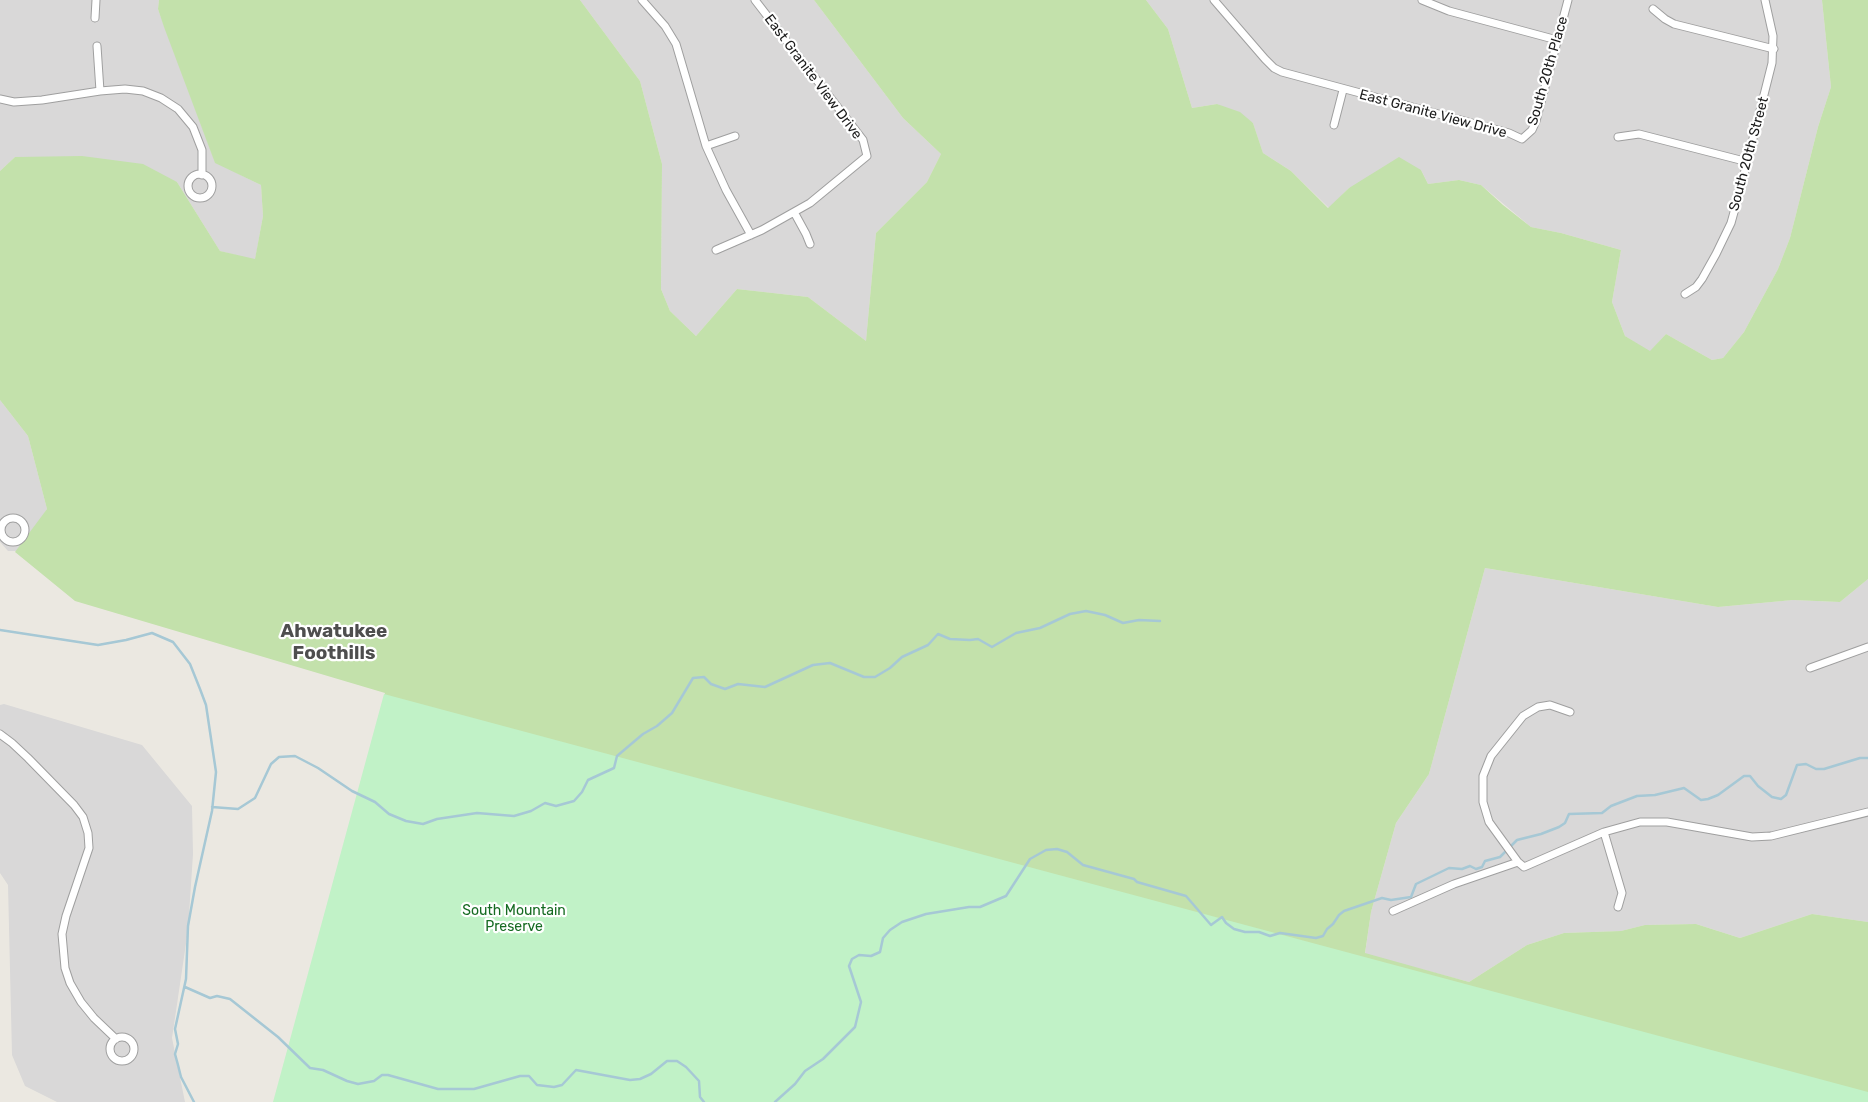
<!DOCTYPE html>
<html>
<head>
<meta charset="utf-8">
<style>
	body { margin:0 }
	canvas { display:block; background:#ebe8e1 }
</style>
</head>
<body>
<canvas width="1868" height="1102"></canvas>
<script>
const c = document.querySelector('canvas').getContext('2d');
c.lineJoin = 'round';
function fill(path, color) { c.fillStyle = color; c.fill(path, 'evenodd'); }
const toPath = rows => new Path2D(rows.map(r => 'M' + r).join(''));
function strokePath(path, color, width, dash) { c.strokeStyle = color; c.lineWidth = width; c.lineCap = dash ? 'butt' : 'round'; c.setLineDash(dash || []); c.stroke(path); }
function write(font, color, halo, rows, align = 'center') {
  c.font = font + ' Rubik,sans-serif'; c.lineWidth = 4.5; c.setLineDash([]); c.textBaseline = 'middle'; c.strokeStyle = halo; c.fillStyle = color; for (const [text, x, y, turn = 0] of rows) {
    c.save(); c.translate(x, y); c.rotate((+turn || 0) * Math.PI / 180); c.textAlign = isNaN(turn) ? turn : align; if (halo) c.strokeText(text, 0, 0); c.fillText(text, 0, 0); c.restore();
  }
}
fill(toPath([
	[0,0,159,0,158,9,215,162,261,185,263,216,255,260,220,251,177,182,15,157,0,171],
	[580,0,814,0,903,118,941,154,927,182,876,233,866,341,808,297,737,289,696,336,670,311,661,289,662,164,640,81],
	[1146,0,1822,0,1831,87,1818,127,1790,238,1778,269,1744,332,1723,358,1712,360,1666,334,1650,352,1625,336,1612,302,1621,250,1561,233,1531,227,1481,185,1459,180,1428,184,1421,170,1349,188,1329,208,1291,171,1263,153,1253,123,1217,104,1192,108,1168,29],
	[0,400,28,436,47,509,24,551,8,551,0,542],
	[1485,568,1718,607,1793,600,1840,602,1868,579,1868,922,1812,914,1740,938,1696,924,1645,925,1621,931,1564,933,1527,945,1469,982,1365,954,1371,912,1396,823,1429,774],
	[4,704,142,745,192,806,193,854,188,930,172,1038,185,1102,57,1102,25,1086,12,1055,8,885,0,873,0,705]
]), '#d9d8d8');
fill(toPath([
	[159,0,580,0,640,81,662,164,661,289,670,311,696,336,737,289,808,297,866,341,876,233,927,182,941,154,903,118,814,0,1146,0,1168,29,1192,108,1217,104,1240,112,1253,123,1263,153,1291,171,1328,208,1349,188,1399,157,1421,170,1428,184,1459,180,1481,185,1503,205,1531,227,1561,233,1621,250,1612,302,1625,336,1650,351,1666,334,1712,360,1723,358,1744,332,1778,269,1790,238,1818,127,1831,87,1822,0,1868,0,1868,579,1840,602,1793,600,1718,607,1485,568,1429,774,1396,823,1371,912,1365,953,1469,982,1527,945,1564,933,1621,931,1645,925,1696,924,1740,938,1812,914,1868,922,1868,1102,274,1102,385,693,75,601,15,552,47,509,28,436,0,400,0,171,15,157,82,156,143,164,177,182,220,251,255,259,263,216,261,185,215,163,164,27,158,9]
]), '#c3e1ab');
fill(toPath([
	[384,694,1868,1092,1868,1102,273,1102]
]), '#c1f2c7');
strokePath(toPath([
	[0,630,98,645,126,640,152,633,173,642,190,664,200,689,206,705,216,772,212,811,195,887,188,926,186,979,175,1029,178,1044,175,1054,178,1065,181,1077,194,1102],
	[212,807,238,809,255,798,271,764,279,757,295,756,318,768,352,791,375,802,389,814,406,821,423,824,437,819,477,813,514,816,531,811,545,803,556,806,574,801,582,792,588,780,614,768,617,756,643,734,657,726,672,713,693,678,704,677,711,684,725,689,738,684,765,687,813,665,830,663,864,677,875,677,890,668,902,657,928,645,938,634,950,639,970,640,978,639,992,647,1016,633,1040,628,1070,614,1086,611,1105,615,1123,623,1139,620,1160,621],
	[185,987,210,998,217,996,230,999,278,1037,310,1068,323,1070,347,1081,358,1084,374,1081,382,1075,388,1075,438,1089,474,1089,520,1076,529,1076,537,1085,554,1087,562,1085,576,1070,630,1080,640,1079,651,1074,667,1061,677,1061,686,1067,699,1081,700,1097,704,1102],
	[775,1102,795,1084,805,1071,823,1059,855,1027,861,1002,849,966,852,959,859,955,871,956,880,952,883,938,890,930,902,922,926,914,969,907,980,907,1006,896,1030,859,1046,850,1057,849,1067,852,1083,865,1134,879,1137,882,1186,896,1211,925,1222,917,1226,923,1234,929,1245,932,1259,932,1270,936,1280,933,1316,938,1323,936,1327,929,1333,924,1339,915,1344,911,1382,898,1391,900,1411,897,1416,884,1449,868,1462,869,1470,866,1476,869,1482,867,1485,861,1500,857,1517,840,1541,834,1559,827,1565,823,1569,814,1602,813,1611,806,1637,796,1655,795,1684,788,1701,800,1708,799,1718,795,1744,776,1750,776,1758,786,1772,797,1781,799,1786,795,1797,765,1806,764,1816,769,1824,769,1860,758,1868,758]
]), '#a6c8d5', 2.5);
const minor = toPath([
	[642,0,665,26,676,44,706,146,726,190,751,235],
	[1214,0,1265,59,1274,68,1282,72,1509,133,1522,139,1532,130,1536,121,1568,0],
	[1422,0,1449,11,1557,40],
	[1653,9,1665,19,1674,24,1774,49],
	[95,18,96,0],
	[97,46,100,91],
	[0,99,14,102,42,100,100,91,125,89,143,91,161,98,178,109,193,127,202,150,202,175],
	[1334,125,1343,90],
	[1618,137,1639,134,1748,162],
	[706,146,735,136],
	'188 186a12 12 0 1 1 24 0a12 12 0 1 1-24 0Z',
	[794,212,806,234,810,244],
	[716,250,762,230,810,203,867,156,863,140,755,0],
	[1685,294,1696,287,1702,279,1716,254,1731,223,1739,194,1772,63,1773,36,1765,0],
	'1 530a12 12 0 1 1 24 0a12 12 0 1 1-24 0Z',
	[1810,668,1868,647],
	[0,734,12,743,28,758,74,805,83,817,88,833,89,848,66,916,62,934,65,968,70,983,81,1002,94,1018,116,1039],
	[1604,832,1622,893,1618,907],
	[1518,862,1489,822,1483,802,1483,776,1491,756,1523,716,1538,707,1550,705,1570,712],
	[1393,911,1454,884,1518,862,1524,867,1604,832,1640,822,1667,822,1752,837,1771,836,1868,812],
	'110 1049a12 12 0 1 1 24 0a12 12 0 1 1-24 0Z'
]);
strokePath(minor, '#9f9f9f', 9);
strokePath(minor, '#fff', 7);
write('14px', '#1b1b1b', '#fff', [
	["South 20th Place",1548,71,-74],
	["East Granite View Drive",813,77,53],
	["East Granite View Drive",1433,114,15],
	["South 20th Street",1749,154,-75]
]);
write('14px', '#166b22', '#fff', [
	["South Mountain",514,911],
	["Preserve",514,927]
]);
write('bold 19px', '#4e4e4e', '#fff', [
	["Ahwatukee",334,632],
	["Foothills",334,654]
]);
</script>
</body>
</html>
